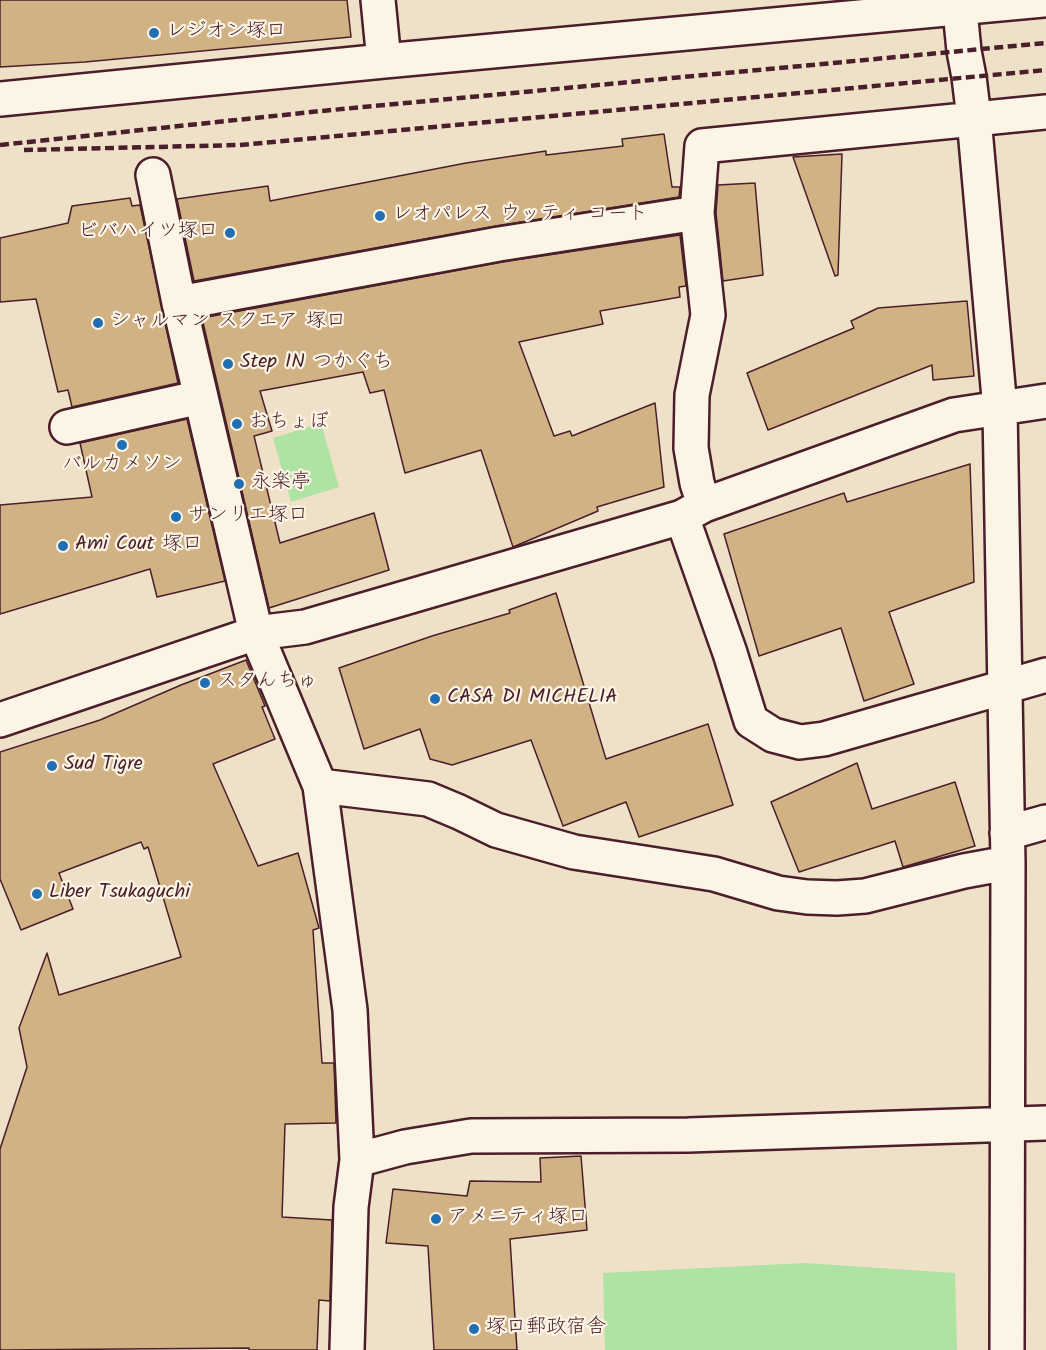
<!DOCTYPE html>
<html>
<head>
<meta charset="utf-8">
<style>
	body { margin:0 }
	canvas { display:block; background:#efe1c8 }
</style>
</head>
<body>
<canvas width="1046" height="1350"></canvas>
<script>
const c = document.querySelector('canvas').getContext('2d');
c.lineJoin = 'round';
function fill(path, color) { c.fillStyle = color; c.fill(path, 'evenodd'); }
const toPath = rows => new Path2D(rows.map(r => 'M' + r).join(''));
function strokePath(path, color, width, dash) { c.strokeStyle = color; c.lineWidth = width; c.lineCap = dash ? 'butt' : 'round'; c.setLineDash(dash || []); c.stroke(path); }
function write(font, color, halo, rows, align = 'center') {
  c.font = font + ' Kalam,"Klee One",sans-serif'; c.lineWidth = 4.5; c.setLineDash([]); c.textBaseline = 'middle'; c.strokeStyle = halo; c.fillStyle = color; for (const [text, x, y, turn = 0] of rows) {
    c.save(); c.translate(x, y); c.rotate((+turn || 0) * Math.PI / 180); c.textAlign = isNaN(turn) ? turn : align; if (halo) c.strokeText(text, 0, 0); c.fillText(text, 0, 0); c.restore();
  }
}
fill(toPath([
	[321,423,339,487,291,502,273,438],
	[805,1263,955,1273,957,1350,605,1350,603,1273]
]), '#afe3a4');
const building = toPath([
	[0,0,347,0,351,37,85,62,0,67,0,0],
	[664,134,672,187,680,187,679,197,496,226,194,281,177,199,268,186,270,201,466,163,546,151,546,155,623,146,622,139,664,134],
	[842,154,838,275,835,276,793,157,842,154],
	[755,183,763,275,723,281,716,213,718,185,755,183],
	[130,198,132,206,140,205,178,383,72,407,68,390,58,392,36,299,0,302,0,238,68,223,72,206,130,198],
	[680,235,686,286,679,287,680,297,600,311,603,324,519,342,554,436,570,431,572,436,655,403,664,487,597,507,598,511,513,547,481,450,405,473,384,390,370,393,363,372,260,391,272,431,254,436,280,543,374,513,389,570,269,608,202,318,502,262,680,235],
	[967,301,974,376,933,380,932,365,768,430,747,373,854,328,851,321,878,308,967,301],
	[187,419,225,581,157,597,150,569,0,614,0,505,92,497,80,443,187,419],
	[970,464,974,582,889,612,914,684,864,701,841,628,759,656,724,534,844,493,847,502,970,464],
	[556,593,606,759,708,724,733,805,639,837,626,802,563,826,531,740,452,765,430,759,420,729,364,749,339,668,432,636,510,613,509,610,556,593],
	[246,660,265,706,262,707,275,739,213,764,258,866,298,853,319,928,313,930,322,1063,334,1063,336,1123,285,1124,282,1217,332,1220,330,1301,319,1300,317,1350,249,1350,249,1348,0,1350,0,1149,27,1067,19,1028,47,953,59,995,181,957,148,847,144,849,141,842,59,873,73,909,21,930,0,879,0,752,100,720,181,685,246,660],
	[857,763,872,809,955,782,975,846,903,867,895,841,799,872,771,802,857,763],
	[581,1156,587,1230,510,1239,517,1350,434,1350,428,1246,386,1243,393,1189,467,1196,470,1181,541,1182,540,1158,581,1156]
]);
fill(building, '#d1b285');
strokePath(building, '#4a1f2b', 1.5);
const minor = toPath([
	[378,0,384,61],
	[959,0,964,51,969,77,974,118,1000,409,1008,863,1007,1350],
	[0,99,384,61,1043,0],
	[153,175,179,303,256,633,320,786,350,1010,357,1160,351,1207,347,1350],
	[697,213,702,146,1046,112],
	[179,303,499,244,697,213,708,315,692,395,691,448,697,483,704,505],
	[67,427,201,397],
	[682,517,730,653,751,721,773,735,800,742,824,739,1046,675],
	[0,720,256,633,305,627,682,517,704,505,954,415,1046,401],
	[320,786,428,799,459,812,496,830,574,852,714,874,778,893,807,897,837,898,865,896,964,871,1008,863],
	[1007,833,1046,822],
	[357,1160,405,1147,471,1136,688,1135,1046,1123]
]);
strokePath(minor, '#4a1f2b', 38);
strokePath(minor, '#fcf5e5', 33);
strokePath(toPath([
	[0,145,321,111,1046,43],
	[24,150,240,145,1046,70]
]), '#4a1f2b', 4.5, [9, 4.5]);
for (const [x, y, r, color] of [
	[154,33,6,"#1f6fb2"],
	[380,216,6,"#1f6fb2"],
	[230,233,6,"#1f6fb2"],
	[98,323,6,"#1f6fb2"],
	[228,364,6,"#1f6fb2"],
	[237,424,6,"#1f6fb2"],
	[122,445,6,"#1f6fb2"],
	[239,484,6,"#1f6fb2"],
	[176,517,6,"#1f6fb2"],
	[63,546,6,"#1f6fb2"],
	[205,683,6,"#1f6fb2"],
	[435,699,6,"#1f6fb2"],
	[52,766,6,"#1f6fb2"],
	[37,894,6,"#1f6fb2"],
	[436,1219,6,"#1f6fb2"],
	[474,1329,6,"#1f6fb2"]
]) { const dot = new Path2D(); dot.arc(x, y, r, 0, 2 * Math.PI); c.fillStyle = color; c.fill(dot); strokePath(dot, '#fcf5e5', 2); }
write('20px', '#4a1f2b', '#fcf5e5', [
	["レジオン塚口",166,33],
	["レオパレス ウッティ コート",392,216],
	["ビバハイツ塚口",218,233,"right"],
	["シャルマン スクエア 塚口",110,323],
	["Step IN つかぐち",240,364],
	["おちょぼ",249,424],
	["バルカメソン",122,466,"center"],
	["永楽亭",251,484],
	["サンリエ塚口",188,517],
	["Ami Cout 塚口",75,546],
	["スタんちゅ",217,683],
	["CASA DI MICHELIA",447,699],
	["Sud Tigre",64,766],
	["Liber Tsukaguchi",49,894],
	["アメニティ塚口",448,1219],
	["塚口郵政宿舎",486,1329]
], 'left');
</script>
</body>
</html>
